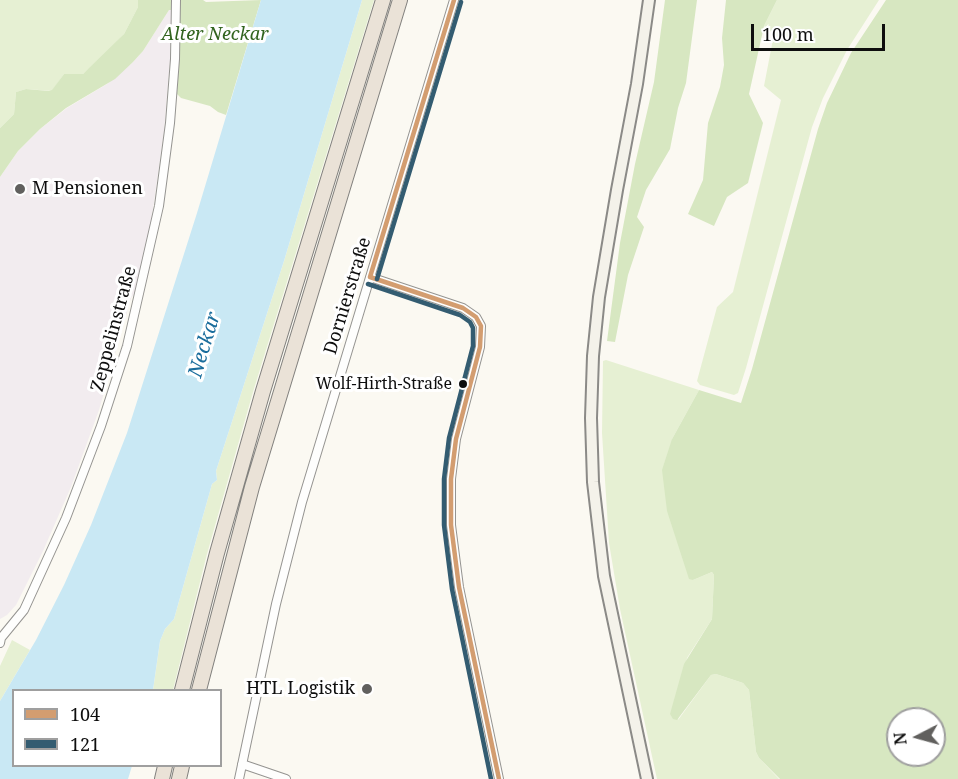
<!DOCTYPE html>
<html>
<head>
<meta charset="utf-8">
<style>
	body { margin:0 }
	#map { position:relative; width:958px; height:779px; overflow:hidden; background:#fbf9f2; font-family:"Noto Serif",serif }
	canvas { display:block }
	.legend { position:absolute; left:12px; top:689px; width:210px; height:78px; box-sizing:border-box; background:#fff; border:2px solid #9f9f9f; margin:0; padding:8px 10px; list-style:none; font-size:18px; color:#0e0e0e }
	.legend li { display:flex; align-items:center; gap:12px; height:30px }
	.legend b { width:30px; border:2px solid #9f9f9f }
	.north { position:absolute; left:886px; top:707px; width:60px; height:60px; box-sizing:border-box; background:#fff; border:2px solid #9f9f9f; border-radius:50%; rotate:264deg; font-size:16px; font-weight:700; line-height:24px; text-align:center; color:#0e0e0e }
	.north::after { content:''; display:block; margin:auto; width:21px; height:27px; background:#61605e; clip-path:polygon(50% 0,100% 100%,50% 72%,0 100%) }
	.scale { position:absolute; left:751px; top:24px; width:134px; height:27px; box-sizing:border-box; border:3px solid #0e0e0e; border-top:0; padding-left:8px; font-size:18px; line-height:21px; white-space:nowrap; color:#0e0e0e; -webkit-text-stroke:4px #fff; paint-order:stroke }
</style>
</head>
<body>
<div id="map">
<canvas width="958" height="779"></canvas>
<ul class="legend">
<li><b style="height:8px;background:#d39d70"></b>104</li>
<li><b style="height:8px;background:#335c71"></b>121</li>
</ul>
<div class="north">N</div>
<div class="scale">100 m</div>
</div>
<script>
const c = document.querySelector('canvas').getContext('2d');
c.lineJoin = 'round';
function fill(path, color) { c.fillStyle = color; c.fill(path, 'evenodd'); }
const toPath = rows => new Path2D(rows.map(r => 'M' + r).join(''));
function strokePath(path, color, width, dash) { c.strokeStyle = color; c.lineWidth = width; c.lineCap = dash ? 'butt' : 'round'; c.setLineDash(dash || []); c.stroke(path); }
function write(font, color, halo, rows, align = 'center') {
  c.font = font + ' "Noto Serif",serif'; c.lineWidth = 6; c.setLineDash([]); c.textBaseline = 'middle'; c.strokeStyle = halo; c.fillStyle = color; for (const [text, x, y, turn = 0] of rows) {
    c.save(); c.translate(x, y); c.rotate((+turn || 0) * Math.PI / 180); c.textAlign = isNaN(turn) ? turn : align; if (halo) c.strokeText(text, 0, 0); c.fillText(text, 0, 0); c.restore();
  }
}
fill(toPath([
	[169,10,172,10,170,60,164,132,150,230,135,293,131,298,99,410,71,487,43,551,16,605,7,615,0,619,0,177,18,151,40,129,67,108,107,84,133,62,143,51]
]), '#f2ecef');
fill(toPath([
	[0,0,138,0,138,7,124,34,105,55,83,74,64,74,52,91,26,89,16,92,14,114,0,128],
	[362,0,374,0,253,392,207,554,173,690,153,690,160,641,165,629,174,619,212,484,217,480,216,471,284,261],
	[777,0,879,0,847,50,823,98,812,127,746,368,738,393,734,395,700,385,697,381,717,307,733,292,781,100,764,86,774,34,764,26],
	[606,360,699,390,672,439,693,580,712,572,714,575,712,619,687,658,678,720,711,675,716,674,743,683,749,690,756,752,759,758,779,779,657,779,620,609,609,543,602,433,603,361],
	[12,640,30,650,0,701,0,666]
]), '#e6f0d3');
fill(toPath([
	[138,0,172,0,172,10,169,10,143,51,133,62,115,79,66,108,40,129,18,151,0,177,0,128,14,114,16,92,26,89,49,91,52,90,64,74,83,74,124,34,138,7],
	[180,0,203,0,206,2,261,0,226,115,218,112,210,106,181,98,177,94],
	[665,0,697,0,686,83,678,108,670,149,646,190,637,217,644,227,628,275,615,342,607,341,620,243,635,164,654,82],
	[726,0,777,0,764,26,749,94,763,123,748,183,727,197,714,226,688,214,703,180,708,123,720,87,724,65,722,38],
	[886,0,958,0,958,779,780,779,759,758,756,752,749,690,743,683,716,674,711,675,677,720,673,719,670,714,684,664,712,619,714,575,712,572,693,580,689,579,667,511,662,470,672,439,699,390,741,403,752,369,818,129,827,103,851,53],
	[898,719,934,719,934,755,898,755]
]), '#d7e7c1');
fill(toPath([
	[261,0,362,0,284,261,216,471,217,480,212,484,174,619,165,629,160,641,153,690,14,690,14,766,132,766,128,779,0,779,0,701,36,640,64,585,91,525,127,433,197,213]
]), '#c9e8f4');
const minor = toPath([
	[370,277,463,308,476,317,481,326,480,347,456,439,451,479,451,525,459,587,499,779],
	[0,643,1,638,24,610,66,518,101,426,127,346,159,206,170,123,175,59,176,0],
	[242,764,286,779],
	[239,779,276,604,302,502,454,0]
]);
const secondary = toPath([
	[647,779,604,576,593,482,591,418,593,356,599,297,617,190,637,84,649,0]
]);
const trunk = toPath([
	[182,690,217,553,263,391,383,0],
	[199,690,252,487,400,0],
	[162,779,165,766],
	[179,779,182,766]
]);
strokePath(minor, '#959491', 10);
strokePath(secondary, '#8b8a87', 14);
strokePath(trunk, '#82817e', 16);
strokePath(minor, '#fefefd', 8);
strokePath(secondary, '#f4f2ea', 10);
strokePath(trunk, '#eae2d7', 14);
strokePath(toPath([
	[370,277,463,308,476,317,481,326,480,347,456,439,451,479,451,525,459,587,499,779],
	[370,277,454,0]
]), '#d39d70', 4.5);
strokePath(toPath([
	[377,279,461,2],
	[368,284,460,315,470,322,473,328,473,346,449,438,444,479,444,525,452,589,491,779]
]), '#335c71', 4.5);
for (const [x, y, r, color] of [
	[20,189,6,"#61605e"],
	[463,384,5,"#0e0e0e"],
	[367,689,6,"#61605e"]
]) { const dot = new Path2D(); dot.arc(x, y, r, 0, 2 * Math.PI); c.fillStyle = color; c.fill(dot); strokePath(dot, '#fff', 2); }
write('16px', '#0e0e0e', '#fff', [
	["Wolf-Hirth-Straße",452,384]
], 'right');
write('italic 18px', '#32641f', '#fff', [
	["Alter Neckar",215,35]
]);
write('18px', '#0e0e0e', '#fff', [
	["M Pensionen",32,189],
	["HTL Logistik",355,689,"right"]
], 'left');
write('18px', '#0e0e0e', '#fff', [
	["Dornierstraße",348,296,-73],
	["Zeppelinstraße",114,329,-75]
]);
write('italic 20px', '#1a6d9c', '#fff', [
	["Neckar",205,345,-73]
]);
</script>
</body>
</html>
